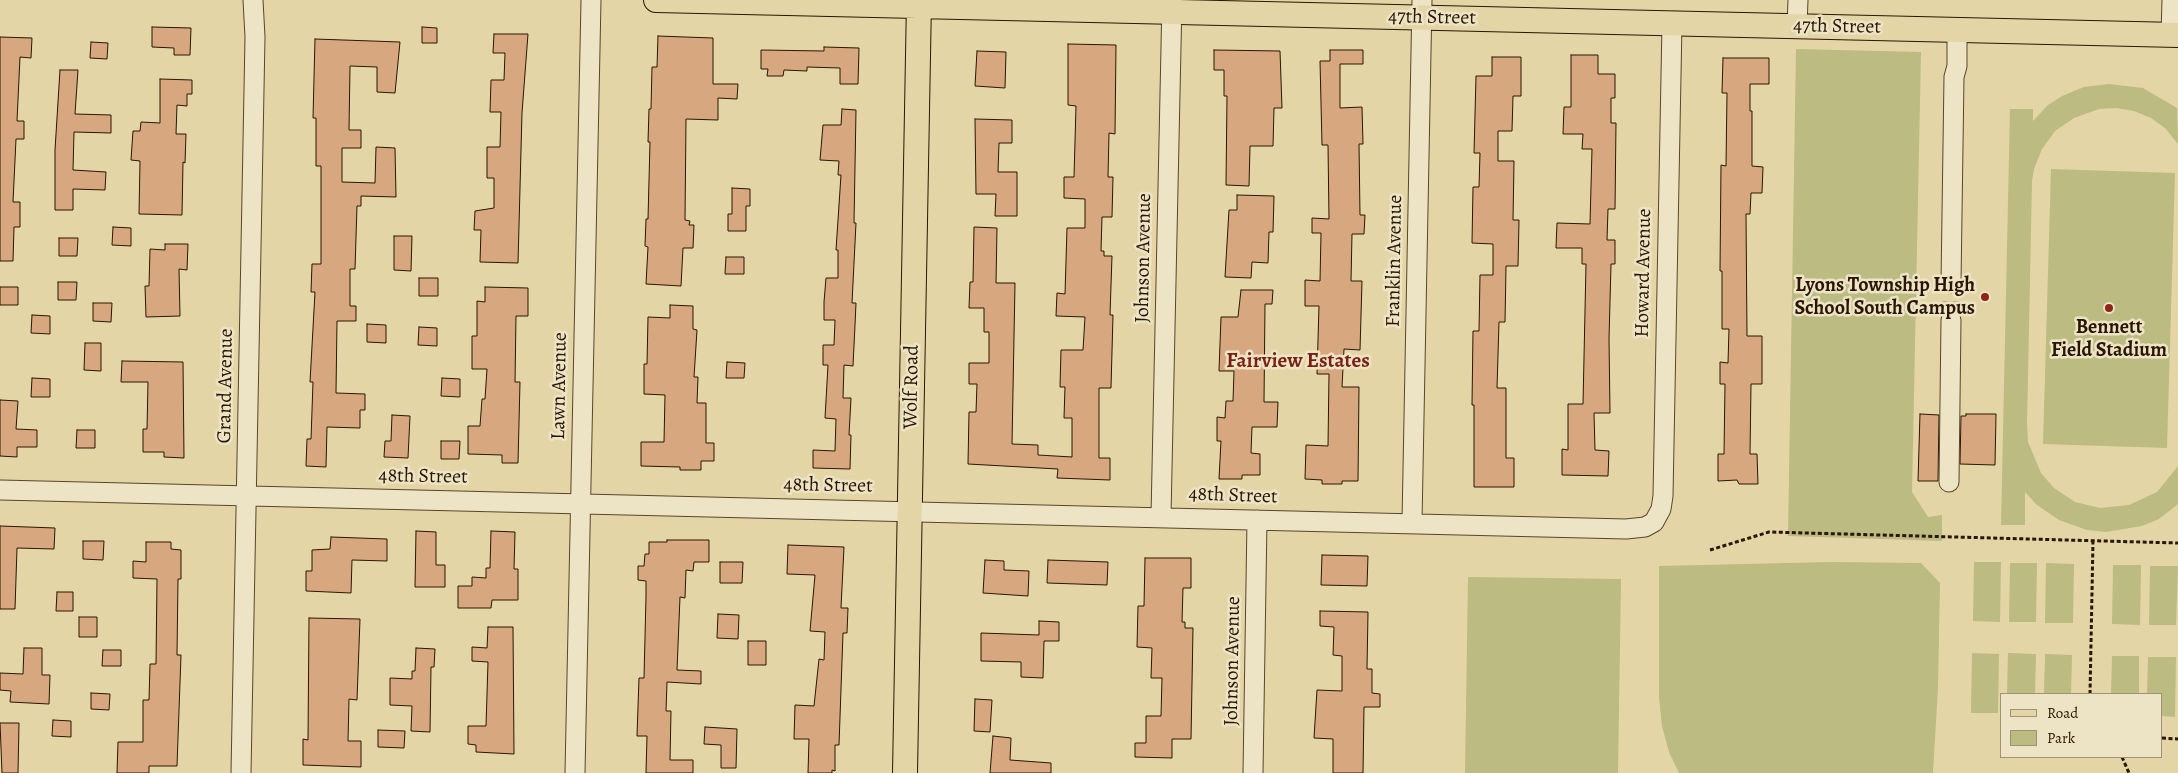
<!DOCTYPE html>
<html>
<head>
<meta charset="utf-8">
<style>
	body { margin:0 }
	#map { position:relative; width:2178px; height:773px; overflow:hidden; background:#e4d5a6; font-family:Alegreya,serif }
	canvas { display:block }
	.legend { position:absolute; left:2000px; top:693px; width:162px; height:65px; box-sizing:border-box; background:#ede4c5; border:1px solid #9f9276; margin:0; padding:6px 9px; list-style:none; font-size:15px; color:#2a1600 }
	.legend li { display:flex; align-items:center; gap:10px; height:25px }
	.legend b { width:25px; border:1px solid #9f9276 }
</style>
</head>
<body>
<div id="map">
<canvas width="2178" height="773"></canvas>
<ul class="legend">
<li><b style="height:6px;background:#e4d5a6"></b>Road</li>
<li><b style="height:14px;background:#bbbb82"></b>Park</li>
</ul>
</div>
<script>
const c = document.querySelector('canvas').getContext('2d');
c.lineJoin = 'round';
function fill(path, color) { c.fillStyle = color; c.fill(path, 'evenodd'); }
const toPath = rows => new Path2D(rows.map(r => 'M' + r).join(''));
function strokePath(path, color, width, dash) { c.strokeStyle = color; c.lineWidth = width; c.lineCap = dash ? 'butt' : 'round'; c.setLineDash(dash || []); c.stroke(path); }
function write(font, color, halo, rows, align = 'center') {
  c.font = font + ' Alegreya,serif'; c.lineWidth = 5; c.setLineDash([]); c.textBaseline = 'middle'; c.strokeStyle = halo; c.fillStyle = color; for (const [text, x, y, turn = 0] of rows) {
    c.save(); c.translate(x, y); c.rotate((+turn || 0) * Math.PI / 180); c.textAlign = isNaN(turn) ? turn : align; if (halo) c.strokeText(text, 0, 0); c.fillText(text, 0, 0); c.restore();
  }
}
fill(toPath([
	[1796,49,1921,52,1912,492,1928,517,1942,515,1942,541,1788,536],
	[2109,84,2143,88,2177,108,2178,144,2165,128,2151,118,2134,111,2116,108,2099,109,2074,118,2055,131,2042,149,2034,169,2032,181,2027,424,2028,442,2041,473,2054,488,2075,502,2100,508,2129,505,2157,492,2178,466,2178,504,2159,519,2142,526,2106,532,2087,530,2059,520,2037,505,2025,492,2025,525,2001,525,2010,109,2033,109,2033,121,2048,105,2062,96,2084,87],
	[2051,169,2175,173,2167,448,2043,444],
	[1831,562,1921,563,1940,583,1938,688,1933,773,1679,773,1669,752,1662,726,1659,697,1659,566],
	[1974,562,2001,562,2000,622,1973,621],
	[2010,563,2037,563,2036,622,2009,622],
	[2046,563,2074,564,2073,623,2045,623],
	[2113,565,2141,565,2140,625,2112,624],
	[2150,566,2178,566,2176,625,2149,625],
	[1468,577,1621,579,1618,773,1465,773],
	[1972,653,1999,654,1998,713,1971,713],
	[2008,653,2036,654,2035,694,2007,694],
	[2045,654,2072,655,2071,694,2044,694],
	[2112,656,2139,656,2139,694,2111,694],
	[2148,657,2176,657,2175,717,2162,716,2162,694,2147,694]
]), '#bbbb82');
const building = toPath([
	[152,27,191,28,190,55,174,55,174,48,152,47,152,27],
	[422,27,437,28,437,43,422,43,422,27],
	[494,34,528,34,522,113,518,263,480,262,481,230,474,230,475,211,494,208,494,178,487,178,487,147,500,147,501,112,490,112,491,80,504,80,505,53,493,53,494,34],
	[658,36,713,38,713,84,738,84,737,99,718,98,718,120,686,119,685,220,690,221,689,225,694,225,693,248,683,248,681,286,646,284,648,247,645,246,646,219,648,219,650,142,648,142,649,109,651,109,652,67,657,67,658,36],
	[0,37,32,38,31,58,20,57,17,121,24,121,24,139,16,139,13,202,20,202,20,227,14,227,13,261,0,261,0,37],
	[315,39,400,42,395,93,377,92,377,67,350,66,349,130,361,130,361,148,342,148,342,182,375,183,376,147,395,148,396,197,361,196,361,206,357,206,355,269,350,269,350,306,356,306,356,321,337,321,336,393,365,394,365,410,360,410,360,428,327,427,326,467,306,466,307,439,311,439,313,382,310,382,315,292,311,292,312,264,321,264,321,166,316,166,316,118,313,118,315,39],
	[91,42,108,43,107,59,90,58,91,42],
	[1068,44,1116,45,1115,134,1109,133,1108,177,1113,177,1112,217,1102,217,1101,251,1104,251,1104,256,1112,256,1110,315,1113,315,1111,388,1099,388,1099,458,1110,458,1110,480,1057,478,1058,469,968,464,969,412,976,412,977,384,969,384,969,363,989,363,989,332,984,332,984,308,969,308,970,282,973,282,974,227,997,228,996,283,1015,283,1012,444,1038,445,1038,455,1072,457,1072,418,1064,418,1065,387,1060,387,1061,350,1083,350,1085,317,1056,316,1057,293,1065,294,1067,228,1085,228,1085,199,1064,198,1064,177,1074,177,1076,106,1068,105,1068,44],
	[824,47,859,48,858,84,840,84,840,68,807,67,807,71,784,70,783,76,767,76,768,69,761,69,761,50,824,51,824,47],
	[1214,50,1280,51,1282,108,1274,108,1273,146,1250,146,1249,186,1226,185,1227,96,1224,96,1224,70,1214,70,1214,50],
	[1330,50,1363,50,1363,64,1340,64,1340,108,1362,107,1363,144,1359,144,1360,215,1365,215,1364,234,1352,234,1351,281,1362,281,1360,350,1344,349,1342,387,1359,387,1358,481,1342,481,1342,484,1322,484,1322,480,1305,479,1306,445,1328,446,1329,374,1317,374,1319,306,1305,306,1305,280,1320,281,1321,233,1312,233,1312,218,1329,219,1328,145,1322,145,1320,61,1330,61,1330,50],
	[977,51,1006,52,1005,88,975,86,977,51],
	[1571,55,1598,55,1598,74,1615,74,1615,98,1611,98,1611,123,1616,123,1615,209,1608,209,1607,240,1615,240,1615,264,1611,264,1609,339,1610,413,1594,413,1595,450,1609,451,1608,476,1562,475,1562,449,1568,450,1568,404,1583,404,1586,264,1582,264,1582,248,1556,248,1557,223,1590,224,1592,149,1582,149,1583,134,1563,134,1564,107,1571,107,1571,55],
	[1492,57,1521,57,1521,96,1513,96,1512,131,1498,131,1498,161,1514,161,1513,220,1519,220,1518,266,1506,266,1505,322,1499,322,1497,388,1506,388,1506,458,1514,458,1514,487,1474,487,1474,405,1472,405,1473,331,1479,331,1480,275,1493,275,1493,244,1472,243,1473,187,1479,187,1480,153,1474,153,1476,76,1492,76,1492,57],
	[1723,58,1769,58,1769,84,1750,84,1750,111,1752,111,1752,166,1763,167,1762,193,1751,193,1750,214,1746,214,1747,336,1762,336,1762,384,1751,384,1750,454,1757,454,1758,484,1739,484,1737,480,1718,481,1718,454,1724,454,1725,384,1720,384,1720,362,1728,363,1729,329,1722,329,1722,271,1720,271,1721,165,1726,166,1727,93,1722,93,1723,58],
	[60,70,78,70,75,114,111,115,111,133,74,132,73,170,106,172,105,190,73,189,73,210,55,210,55,150,60,70],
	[160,79,192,80,192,94,187,94,187,106,177,105,176,134,186,134,185,163,183,162,182,215,139,214,140,161,131,160,133,131,140,131,141,122,160,123,160,79],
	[842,109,856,110,854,223,856,223,852,303,856,303,855,325,853,366,844,365,843,398,851,398,849,435,851,435,850,469,813,468,813,450,835,451,836,419,825,418,828,365,823,365,823,345,834,345,835,320,824,320,824,302,826,278,838,278,838,250,836,250,841,175,838,175,839,161,820,160,823,125,841,125,842,109],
	[975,119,1012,120,1012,143,999,143,998,172,1017,172,1017,216,995,216,996,194,976,194,975,119],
	[732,188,750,189,750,206,746,206,746,231,728,231,728,214,732,214,732,188],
	[1237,195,1274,196,1273,232,1269,232,1268,263,1252,262,1251,278,1225,277,1229,210,1237,210,1237,195],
	[113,227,131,228,131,246,112,245,113,227],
	[394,236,412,236,411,271,394,270,394,236],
	[59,238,78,238,77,256,59,256,59,238],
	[165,244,188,244,187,270,179,269,180,316,146,317,145,286,149,286,150,249,165,250,165,244],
	[726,257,744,257,744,274,725,274,726,257],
	[419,278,438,278,438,296,419,296,419,278],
	[58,282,77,282,76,300,58,300,58,282],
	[0,287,18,287,18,305,0,305,0,287],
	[485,287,528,288,528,316,516,316,515,382,520,382,518,463,502,463,502,455,468,454,468,426,480,426,482,399,485,399,487,369,472,369,472,336,477,336,477,301,485,302,485,287],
	[1241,290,1273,290,1272,304,1265,304,1264,402,1278,402,1277,427,1252,427,1251,453,1260,454,1260,475,1242,475,1242,479,1219,479,1221,441,1217,441,1217,417,1225,418,1226,401,1233,401,1234,371,1219,371,1221,317,1238,317,1241,290],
	[93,303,112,303,111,322,93,321,93,303],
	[670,305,693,306,693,329,697,330,694,377,698,377,697,403,706,403,706,443,714,443,714,461,701,461,701,470,680,470,680,467,641,466,641,442,664,442,665,395,644,394,644,364,647,364,648,317,670,318,670,305],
	[32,315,50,316,50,334,31,333,32,315],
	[367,324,386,325,386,343,367,342,367,324],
	[419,327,437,328,437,346,418,345,419,327],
	[85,343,101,343,101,371,84,370,85,343],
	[122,361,183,362,184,458,164,457,164,452,143,452,143,429,147,429,148,382,121,382,122,361],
	[727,362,745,363,744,378,726,378,727,362],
	[32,378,50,379,50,397,31,397,32,378],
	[442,378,460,379,460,397,441,396,442,378],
	[0,400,18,401,16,429,37,430,37,447,17,447,17,457,0,456,0,400],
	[1920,414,1939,415,1938,481,1918,481,1920,414],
	[1966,414,1996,414,1995,465,1960,464,1961,416,1966,416,1966,414],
	[392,415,410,416,408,458,384,457,385,441,391,441,392,415],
	[77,430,95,430,95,448,76,448,77,430],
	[441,441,460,441,459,459,441,459,441,441],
	[0,526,55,528,54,549,17,548,15,609,0,609,0,526],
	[416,531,436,532,436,565,445,565,445,587,415,587,416,531],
	[491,531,515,532,514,569,518,569,518,600,492,600,491,608,458,608,458,586,472,586,472,577,486,578,486,568,490,568,491,531],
	[331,537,387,539,387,561,352,560,351,593,306,591,306,571,312,571,312,550,330,549,331,537],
	[667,540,709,540,709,562,694,562,693,571,686,570,685,598,680,597,677,670,701,671,701,684,667,682,666,711,671,711,670,760,693,760,693,773,646,773,647,736,637,736,639,678,644,678,646,596,646,581,638,580,638,566,644,566,645,554,649,554,649,542,667,542,667,540],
	[83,541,104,541,103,560,83,559,83,541],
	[146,542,171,542,171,549,181,550,181,579,178,579,177,655,181,655,177,766,149,766,149,773,117,773,118,742,143,742,143,700,149,700,150,664,156,664,157,579,133,578,133,561,146,562,146,542],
	[788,545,844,547,841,608,848,608,847,633,843,633,839,745,835,745,835,771,832,770,832,773,808,773,809,739,794,739,795,705,814,706,819,659,824,660,825,632,810,631,815,575,787,574,788,545],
	[1322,555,1368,556,1367,586,1321,585,1322,555],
	[1145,558,1191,558,1191,588,1183,588,1182,622,1185,622,1185,628,1193,628,1191,739,1172,739,1172,758,1135,757,1135,743,1146,743,1146,716,1161,716,1162,678,1151,678,1152,648,1137,647,1138,606,1144,606,1145,558],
	[985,560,1004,561,1004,570,1029,571,1028,596,983,593,985,560],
	[1048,560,1108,562,1107,585,1047,583,1048,560],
	[720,562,743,562,742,583,720,583,720,562],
	[57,592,73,592,73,611,56,611,57,592],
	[1320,611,1368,612,1367,669,1372,669,1372,693,1380,694,1380,707,1364,707,1363,773,1333,773,1333,739,1314,738,1317,690,1342,691,1342,656,1333,655,1334,627,1320,626,1320,611],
	[718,614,739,615,738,639,717,638,718,614],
	[79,617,97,617,97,637,79,637,79,617],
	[309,618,360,619,357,700,349,699,348,741,361,741,361,767,303,765,303,739,308,740,309,618],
	[1039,621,1059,622,1059,641,1044,641,1043,678,1021,677,1021,662,981,661,981,633,1039,635,1039,621],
	[488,627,513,627,514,754,476,752,476,745,468,744,468,726,486,726,488,662,472,661,472,647,487,648,488,627],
	[748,641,766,641,766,665,748,665,748,641],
	[24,648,42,648,42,675,50,675,49,704,10,702,11,691,0,690,0,673,23,674,24,648],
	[416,648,435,649,434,667,431,667,430,732,411,731,412,706,390,705,390,678,412,679,412,671,415,671,416,648],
	[103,650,121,650,121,666,102,666,103,650],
	[91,693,110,694,109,710,91,709,91,693],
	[975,699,992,700,990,732,974,731,975,699],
	[53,720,71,721,71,737,52,736,53,720],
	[0,723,19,723,18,773,2,773,0,723],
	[705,727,737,729,736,768,721,768,721,745,704,744,705,727],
	[378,730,405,731,404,748,378,747,378,730],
	[993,736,1011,738,1010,760,1051,763,1051,773,990,773,993,736]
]);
fill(building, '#d7a780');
strokePath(building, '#2a1600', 1);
strokePath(toPath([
	[1951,320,1951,283]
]), '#bfaf85', 19, [19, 9]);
const minor = toPath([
	[1797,26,1798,0],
	[2171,34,2172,0],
	[1951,283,1954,77,1957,66,1957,29],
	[1949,482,1951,320],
	[0,490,1626,529,1645,527,1654,522,1661,509,1663,496,1672,23],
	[1161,516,1172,0],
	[1412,522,1422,0],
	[241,773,255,37,253,0],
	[575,773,591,0],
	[1253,773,1257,520]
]);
const major = toPath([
	[656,0,2178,35],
	[905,773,919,0]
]);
strokePath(minor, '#58462a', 21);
strokePath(major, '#2a1600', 26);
strokePath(toPath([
	[1710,550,1769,532,2178,543],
	[2090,694,2093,541],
	[2162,738,2178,739],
	[2122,757,2129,773]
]), '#2a1600', 3, [4, 2.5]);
strokePath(minor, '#ede4c5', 19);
strokePath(major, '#e4d5a6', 24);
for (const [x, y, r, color] of [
	[1985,297,5,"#8f2418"],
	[2109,308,5,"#8f2418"]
]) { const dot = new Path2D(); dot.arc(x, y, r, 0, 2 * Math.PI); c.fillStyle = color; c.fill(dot); strokePath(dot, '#ede4c5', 2); }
write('20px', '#2a1600', '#ede4c5', [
	["47th Street",1432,18,1],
	["47th Street",1837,27,1],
	["Johnson Avenue",1144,258,-89],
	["Franklin Avenue",1395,261,-89],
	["Howard Avenue",1644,273,-89],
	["Grand Avenue",226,386,-89],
	["Lawn Avenue",560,386,-89],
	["Wolf Road",912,387,-89],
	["48th Street",423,477,1],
	["48th Street",828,486,1],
	["48th Street",1233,496,2],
	["Johnson Avenue",1233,661,-89]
]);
write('bold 20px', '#2a1600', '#ede4c5', [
	["Lyons Township High",1975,286],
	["School South Campus",1975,309],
	["Bennett",2109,328,"center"],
	["Field Stadium",2109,351,"center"]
], 'right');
write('bold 21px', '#7a1f14', '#ede4c5', [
	["Fairview Estates",1298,362]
]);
</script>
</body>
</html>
